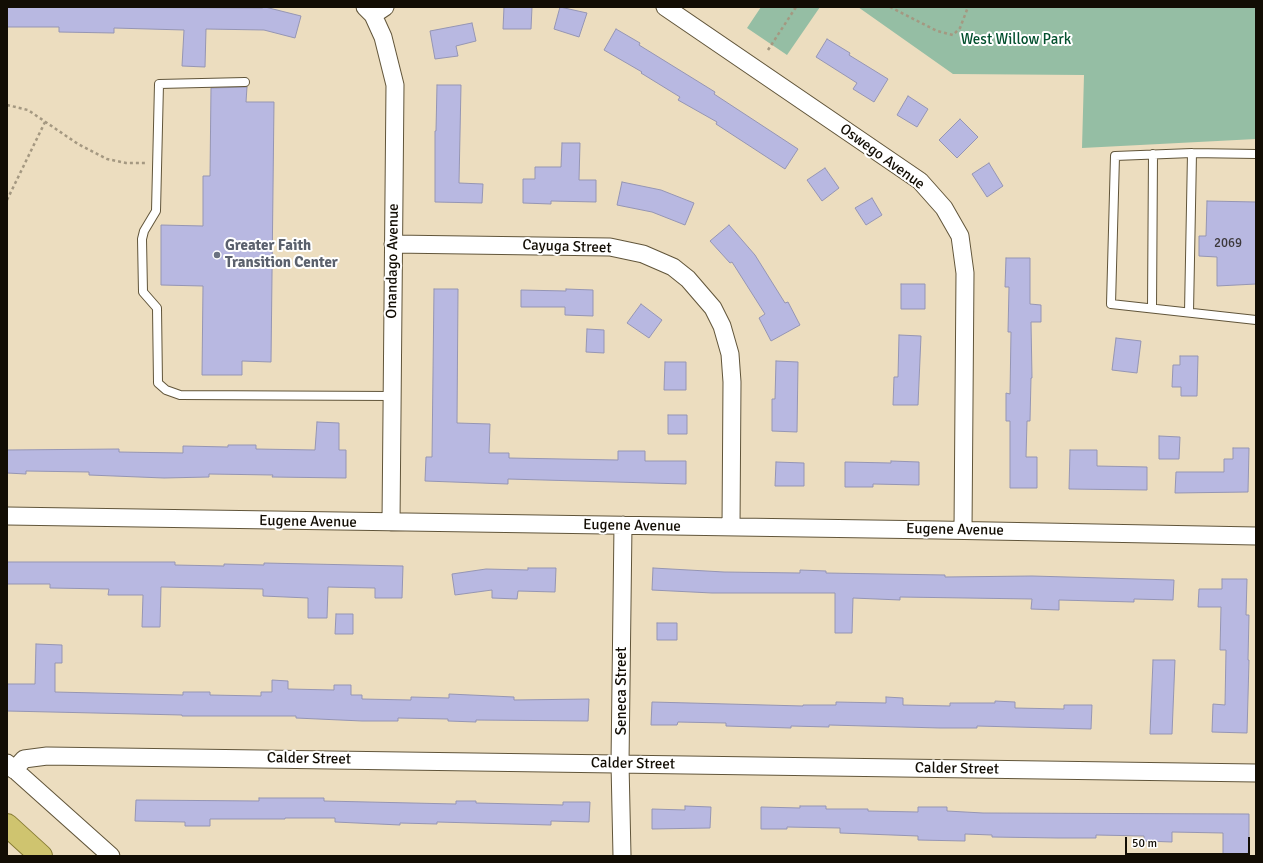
<!DOCTYPE html>
<html>
<head>
<meta charset="utf-8">
<style>
	body { margin:0 }
	#map { position:relative; width:1263px; height:863px; overflow:hidden; background:#ecddbf; font-family:Signika,sans-serif }
	canvas { display:block }
	.frame { position:absolute; inset:0; border:8px solid #120d04; pointer-events:none }
	.scale { position:absolute; left:1125px; top:837px; width:125px; height:18px; box-sizing:border-box; border:2px solid #120d04; border-top:0; padding-left:5px; font-size:12px; line-height:14px; white-space:nowrap; color:#120d04; -webkit-text-stroke:3px #fff; paint-order:stroke }
</style>
</head>
<body>
<div id="map">
<canvas width="1263" height="863"></canvas>
<div class="frame"></div>
<div class="scale">50 m</div>
</div>
<script>
const c = document.querySelector('canvas').getContext('2d');
c.lineJoin = 'round';
function fill(path, color) { c.fillStyle = color; c.fill(path, 'evenodd'); }
const toPath = rows => new Path2D(rows.map(r => 'M' + r).join(''));
function strokePath(path, color, width, dash) { c.strokeStyle = color; c.lineWidth = width; c.lineCap = dash ? 'butt' : 'round'; c.setLineDash(dash || []); c.stroke(path); }
function write(font, color, halo, rows, align = 'center') {
  c.font = font + ' Signika,sans-serif'; c.lineWidth = 4; c.setLineDash([]); c.textBaseline = 'middle'; c.strokeStyle = halo; c.fillStyle = color; for (const [text, x, y, turn = 0] of rows) {
    c.save(); c.translate(x, y); c.rotate((+turn || 0) * Math.PI / 180); c.textAlign = isNaN(turn) ? turn : align; if (halo) c.strokeText(text, 0, 0); c.fillText(text, 0, 0); c.restore();
  }
}
fill(toPath([
	[761,7,820,7,787,55,747,28],
	[858,7,1256,7,1256,139,1082,148,1084,75,953,74]
]), '#95bea4');
const building = toPath([
	[7,7,262,8,265,7,301,16,295,38,264,30,206,29,205,67,182,66,184,30,114,28,114,33,59,32,59,27,7,27,7,7],
	[504,7,532,7,531,29,503,29,504,7],
	[560,7,587,13,579,37,554,29,560,7],
	[472,23,476,41,456,46,458,56,435,59,430,31,472,23],
	[616,29,640,43,639,45,715,92,714,94,798,149,785,169,716,124,717,122,678,100,680,97,641,73,642,72,604,50,616,29],
	[827,39,850,53,849,55,888,79,874,102,853,89,857,83,816,57,827,39],
	[437,85,461,85,459,183,483,184,482,203,435,202,435,131,436,131,437,85],
	[247,87,246,102,274,102,271,362,242,361,242,375,202,375,203,286,161,285,161,225,203,226,203,176,210,176,211,88,247,87],
	[908,96,928,109,917,127,897,115,908,96],
	[960,119,978,137,957,158,939,140,960,119],
	[562,143,580,143,579,180,596,180,596,202,551,201,551,204,523,203,523,179,535,179,535,167,561,167,562,143],
	[989,163,1003,186,987,197,972,174,989,163],
	[825,168,839,188,822,201,807,180,825,168],
	[622,182,661,190,694,203,685,225,652,212,617,205,622,182],
	[872,198,882,215,866,225,855,208,872,198],
	[1207,201,1256,202,1256,284,1217,286,1217,257,1199,256,1199,236,1206,236,1207,201],
	[729,225,755,255,785,303,788,302,800,325,771,341,759,318,765,314,732,262,730,263,710,241,729,225],
	[1006,258,1030,258,1030,304,1041,305,1041,322,1031,322,1032,378,1031,378,1030,421,1027,421,1026,457,1037,457,1037,488,1010,488,1010,421,1006,421,1006,393,1010,394,1011,332,1008,332,1009,287,1005,287,1006,258],
	[901,284,925,284,925,309,901,309,901,284],
	[434,289,458,289,457,423,490,424,489,453,509,453,509,458,618,460,618,451,645,451,645,461,686,461,686,484,508,479,508,484,425,481,426,457,432,457,434,289],
	[566,289,593,290,593,316,565,315,565,307,521,307,521,290,566,291,566,289],
	[641,304,662,320,649,338,627,323,641,304],
	[587,329,604,330,604,353,586,352,587,329],
	[899,335,921,336,918,405,893,405,894,377,898,377,899,335],
	[1116,338,1141,341,1137,373,1112,370,1116,338],
	[1180,356,1198,356,1197,396,1181,396,1181,387,1172,387,1173,365,1180,365,1180,356],
	[776,361,798,362,797,432,772,431,772,399,775,399,776,361],
	[665,362,686,362,686,390,664,390,665,362],
	[668,415,687,415,687,434,668,434,668,415],
	[317,422,339,423,339,450,346,450,346,478,272,477,273,475,209,474,209,477,164,478,89,475,89,472,26,471,26,474,7,473,7,450,119,449,119,452,183,453,183,446,228,447,228,445,256,445,256,449,315,450,317,422],
	[1159,436,1180,437,1179,459,1159,459,1159,436],
	[1233,448,1249,448,1248,492,1175,493,1176,472,1224,472,1224,459,1233,459,1233,448],
	[1070,450,1097,450,1097,466,1147,467,1147,490,1069,489,1070,450],
	[891,461,919,462,919,485,873,484,873,487,845,487,845,462,891,463,891,461],
	[776,462,804,463,804,486,775,486,776,462],
	[7,562,175,562,175,565,224,566,224,564,264,565,264,563,403,566,402,598,375,598,375,588,328,587,327,618,308,618,308,598,263,596,263,589,161,587,160,627,142,627,143,595,108,595,109,589,50,588,50,584,7,584,7,562],
	[528,568,556,568,555,592,518,591,517,599,492,598,492,590,455,595,452,574,486,569,528,570,528,568],
	[653,568,724,572,800,573,800,570,826,571,826,573,945,575,945,577,1032,576,1174,580,1173,600,1134,599,1134,602,1059,600,1059,610,1031,609,1032,599,900,597,900,600,853,598,852,633,835,633,835,593,712,593,652,590,653,568],
	[1222,579,1247,579,1246,615,1249,615,1248,660,1249,660,1247,733,1212,732,1213,704,1225,705,1226,650,1220,650,1221,607,1198,607,1199,589,1222,589,1222,579],
	[336,614,353,614,353,634,335,634,336,614],
	[657,623,677,623,677,640,657,640,657,623],
	[36,644,62,645,62,663,55,663,55,692,183,695,183,692,210,692,210,695,261,696,261,692,272,692,272,680,288,681,288,689,334,690,334,685,351,685,351,695,362,695,362,699,411,700,411,697,449,698,449,694,514,697,514,700,589,699,588,721,476,720,476,722,448,721,448,719,398,718,398,721,362,721,296,718,296,716,182,716,182,715,7,711,7,684,35,684,36,644],
	[1153,660,1175,660,1172,734,1150,734,1153,660],
	[886,697,903,698,903,705,950,706,950,703,995,703,995,701,1015,702,1015,708,1064,709,1064,705,1092,705,1091,729,977,726,977,728,940,728,829,725,829,727,791,726,791,728,726,726,726,723,678,722,677,725,651,725,652,702,803,706,803,705,836,705,836,702,886,703,886,697],
	[259,798,324,798,324,801,456,804,456,801,476,801,476,803,563,805,563,802,590,802,589,822,551,821,551,825,437,822,437,824,400,823,400,825,335,822,335,818,285,818,285,819,210,819,210,826,185,826,185,822,135,821,136,800,259,801,259,798],
	[685,806,711,807,710,828,652,829,652,809,685,810,685,806],
	[800,806,826,806,826,809,868,809,868,811,918,812,918,807,947,807,947,811,983,813,1249,814,1249,843,1248,856,1223,856,1223,833,1172,832,1172,842,1144,841,1144,836,1096,835,1096,838,1058,838,992,837,992,835,965,834,965,841,918,840,918,836,840,833,840,828,787,827,787,829,761,829,761,807,800,808,800,806]
]);
fill(building, '#b8b8e1');
strokePath(building, '#9595b3', 1);
const service = toPath([
	[245,82,159,84,156,211,144,231,142,239,143,292,157,308,158,383,166,390,180,395,391,396],
	[1256,154,1192,153,1115,156,1111,304,1256,320],
	[1152,308,1153,154],
	[1189,312,1192,153]
]);
const minor = toPath([
	[365,7,373,15,383,37,395,85,391,522],
	[665,7,920,181,944,208,960,236,965,273,963,530],
	[373,15,385,7],
	[393,244,610,247,643,254,673,267,688,279,713,308,722,326,730,354,732,382,731,527],
	[7,516,938,530,1256,536],
	[7,763,111,856],
	[14,770,24,759,47,756,1256,773],
	[622,856,620,763,623,525]
]);
const trunk = toPath([
	[7,825,41,856]
]);
strokePath(service, '#61553a', 10);
strokePath(minor, '#61553a', 19);
strokePath(trunk, '#857a32', 24);
strokePath(toPath([
	[890,7,937,31,953,35,960,28,968,7],
	[768,50,796,7],
	[7,105,28,110,78,144,107,159,126,163,145,163],
	[7,200,45,122]
]), '#a49881', 2.5, [3, 3]);
strokePath(service, '#fff', 8);
strokePath(minor, '#fff', 17);
strokePath(trunk, '#cfc46f', 22);
for (const [x, y, r, color] of [
	[217,255,4,"#6b7280"]
]) { const dot = new Path2D(); dot.arc(x, y, r, 0, 2 * Math.PI); c.fillStyle = color; c.fill(dot); strokePath(dot, '#fff', 1.5); }
write('13px', '#3c383b', null, [
	["2069",1228,244]
]);
write('15px', '#03502e', '#fff', [
	["West Willow Park",1016,40]
]);
write('15px', '#120d04', '#fff', [
	["Oswego Avenue",882,157,36],
	["Cayuga Street",567,247,2],
	["Onandago Avenue",393,261,-89],
	["Eugene Avenue",308,522,1],
	["Eugene Avenue",632,526,1],
	["Eugene Avenue",955,530,1],
	["Seneca Street",622,691,-90],
	["Calder Street",309,759,1],
	["Calder Street",633,764,1],
	["Calder Street",957,769,1]
]);
write('bold 15px', '#5b616d', '#fff', [
	["Greater Faith",225,246],
	["Transition Center",225,263]
], 'left');
</script>
</body>
</html>
